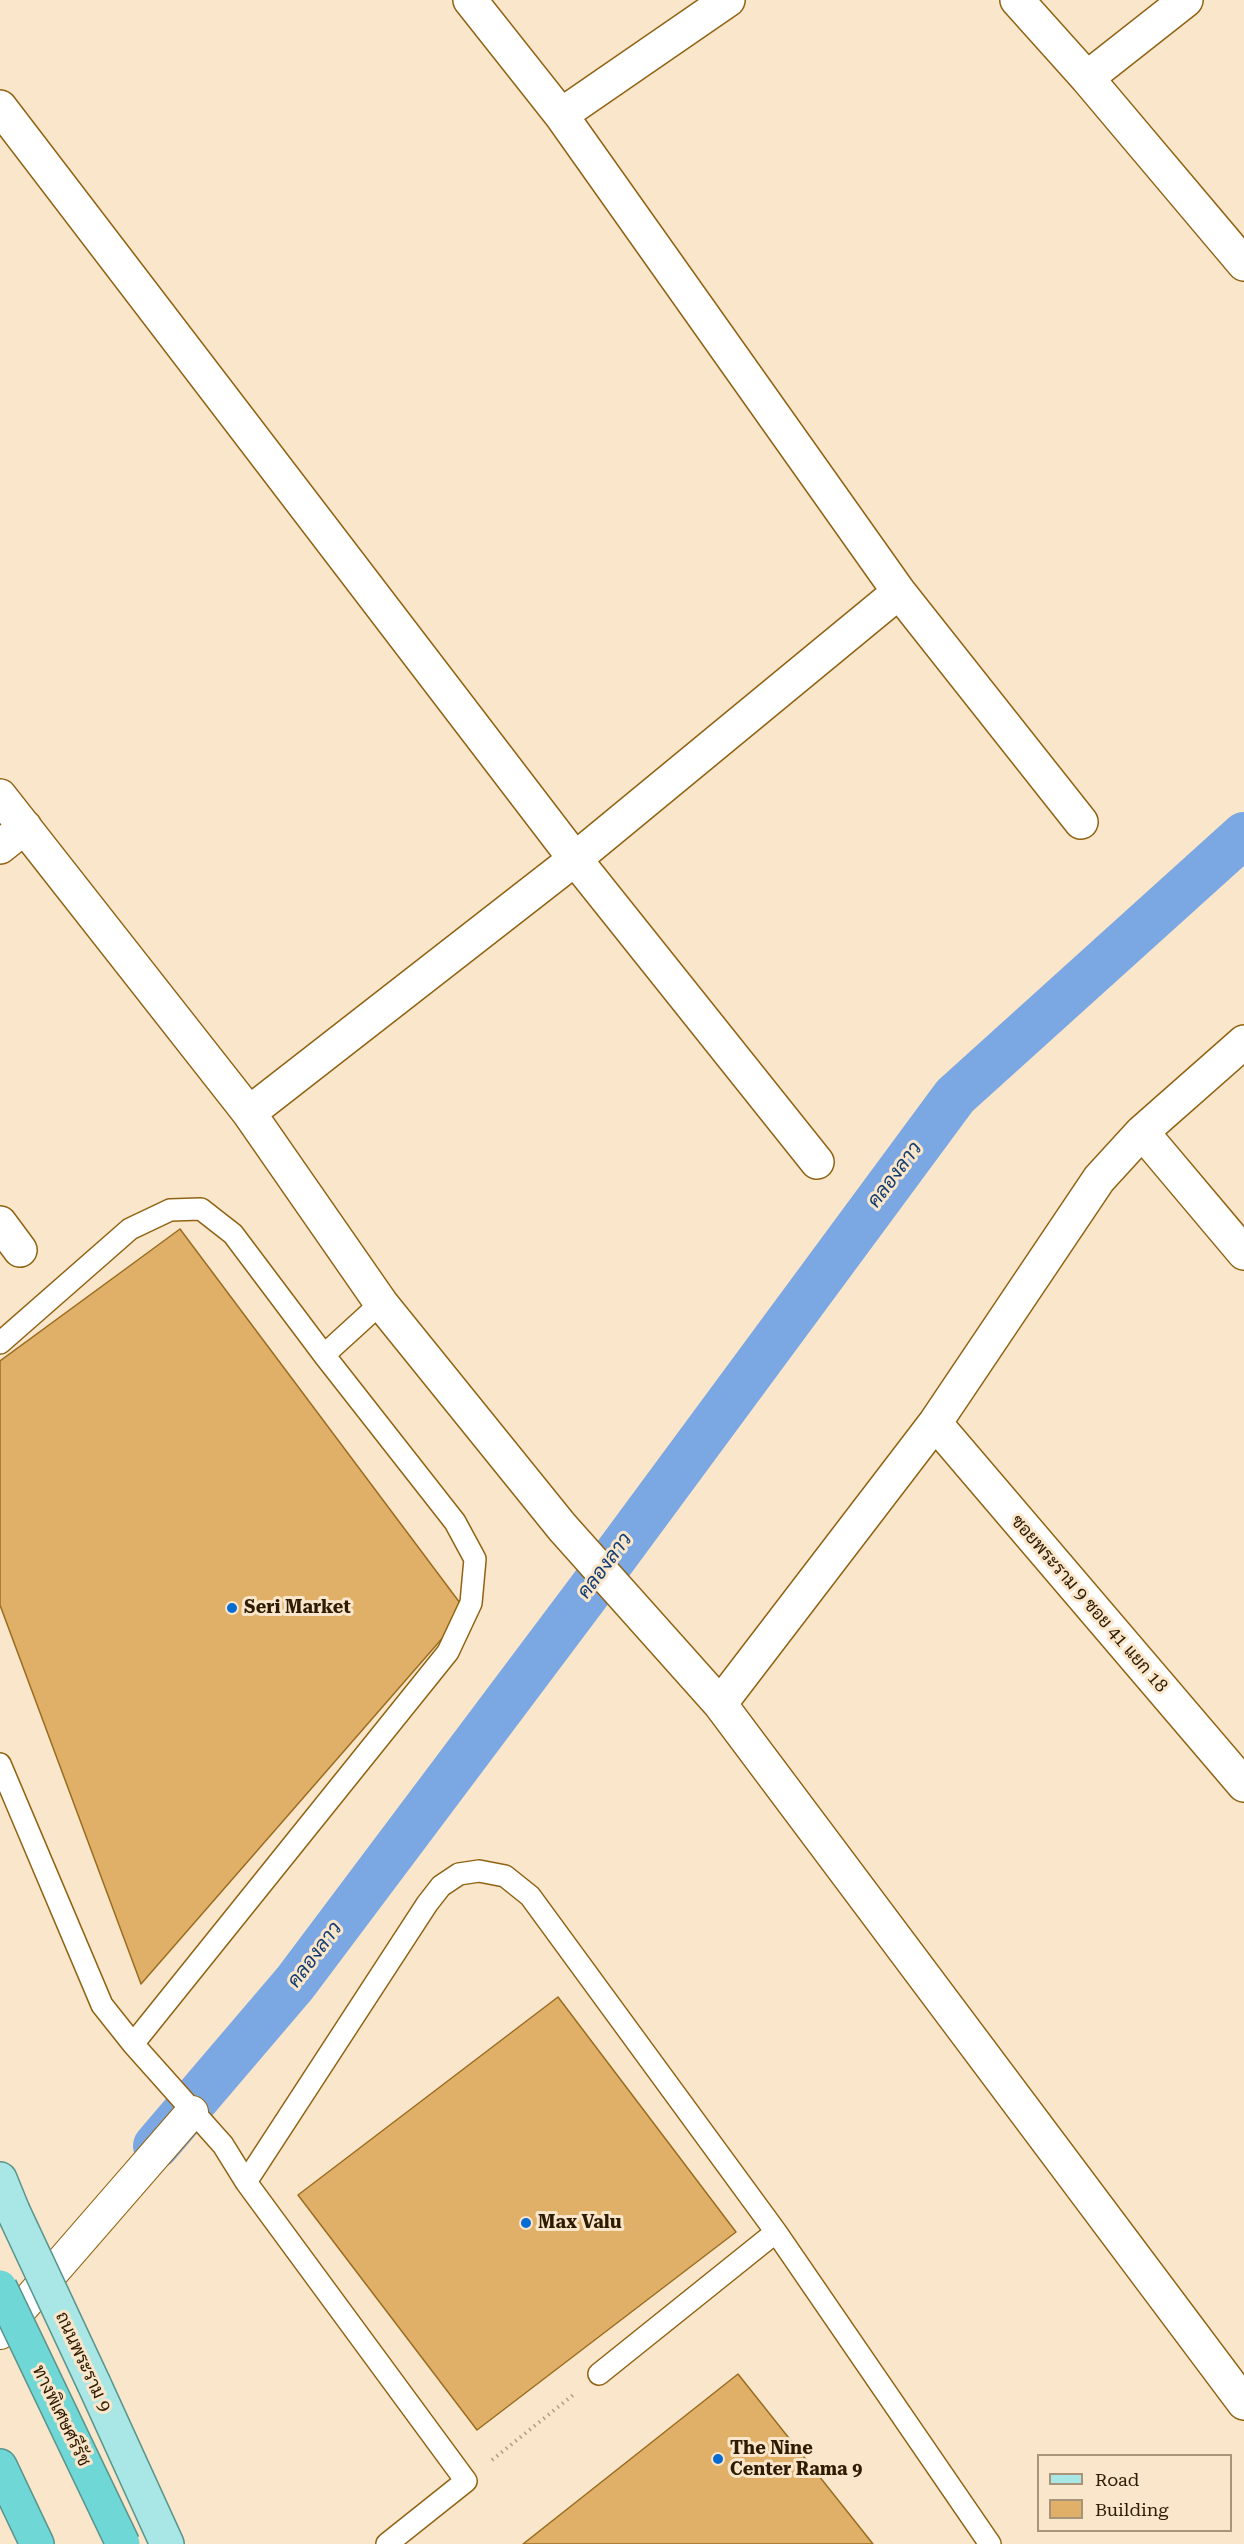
<!DOCTYPE html>
<html>
<head>
<meta charset="utf-8">
<style>
	body { margin:0 }
	#map { position:relative; width:1244px; height:2544px; overflow:hidden; background:#fae6ca; font-family:"Roboto Serif",serif }
	canvas { display:block }
	.legend { position:absolute; left:1037px; top:2454px; width:195px; height:78px; box-sizing:border-box; background:#fae6ca; border:2px solid #a89579; margin:0; padding:8px 10px; list-style:none; font-size:18px; color:#2e1b00 }
	.legend li { display:flex; align-items:center; gap:12px; height:30px }
	.legend b { width:30px; border:2px solid #a89579 }
</style>
</head>
<body>
<div id="map">
<canvas width="1244" height="2544"></canvas>
<ul class="legend">
<li><b style="height:8px;background:#a9e7e7"></b>Road</li>
<li><b style="height:16px;background:#e1b068"></b>Building</li>
</ul>
</div>
<script>
const c = document.querySelector('canvas').getContext('2d');
c.lineJoin = 'round';
const toPath = rows => new Path2D(rows.map(r => 'M' + r).join(''));
function strokePath(path, color, width, dash) { c.strokeStyle = color; c.lineWidth = width; c.lineCap = dash ? 'butt' : 'round'; c.setLineDash(dash || []); c.stroke(path); }
function fill(path, color) { c.fillStyle = color; c.fill(path, 'evenodd'); }
function write(font, color, halo, rows, align = 'center') {
  c.font = font + ' "Roboto Serif",Sarabun,serif'; c.lineWidth = 6; c.setLineDash([]); c.textBaseline = 'middle'; c.strokeStyle = halo; c.fillStyle = color; for (const [text, x, y, turn = 0] of rows) {
    c.save(); c.translate(x, y); c.rotate((+turn || 0) * Math.PI / 180); c.textAlign = isNaN(turn) ? turn : align; if (halo) c.strokeText(text, 0, 0); c.fillText(text, 0, 0); c.restore();
  }
}
strokePath(toPath([
	[156,2146,295,1983,605,1570,955,1096,1244,835]
]), '#7ba7e2', 46);
const building = toPath([
	[180,1229,466,1611,141,1984,0,1605,0,1361,180,1229],
	[558,1997,736,2232,477,2430,298,2195,558,1997],
	[738,2374,873,2544,523,2544,738,2374]
]);
fill(building, '#e1b068');
strokePath(building, '#9a6d20', 1.5);
const service = toPath([
	[0,1343,130,1229,170,1210,201,1209,233,1234,324,1355,381,1303],
	[0,1764,102,2005,133,2044,223,2145,246,2182,466,2481,387,2544],
	[133,2044,448,1652,471,1603,475,1559,455,1522,324,1355],
	[246,2182,427,1904,441,1886,459,1874,479,1871,505,1876,530,1896,776,2232,990,2544],
	[599,2374,776,2232]
]);
const pedestrian = toPath([
	[0,2333,192,2112]
]);
const minor = toPath([
	[470,0,561,115,899,592,1081,822],
	[1017,0,1087,78,1244,264],
	[1087,78,1186,0],
	[0,107,575,859,817,1162],
	[561,115,728,0],
	[0,796,249,1113,381,1303,562,1527,720,1704,1244,2403],
	[0,847,25,827],
	[249,1113,575,859,899,592],
	[1142,1132,1244,1253],
	[0,1223,20,1250],
	[935,1423,1244,1785],
	[720,1704,935,1423,1099,1179,1142,1132,1244,1042]
]);
const primary = toPath([
	[0,2179,13,2211],
	[94,2384,167,2544]
]);
const motorway = toPath([
	[0,2466,37,2544]
]);
strokePath(service, '#906312', 24);
strokePath(pedestrian, '#906312', 34);
strokePath(minor, '#906312', 36);
strokePath(primary, '#59958c', 36);
strokePath(motorway, '#59958c', 36);
strokePath(toPath([
	[492,2460,573,2395]
]), '#b29e82', 4, [1.5, 4.5]);
strokePath(service, '#fff', 21);
strokePath(pedestrian, '#fff', 32);
strokePath(minor, '#fff', 33);
strokePath(primary, '#a9e7e7', 33);
strokePath(motorway, '#70d7d7', 33);
const primaryBridge = toPath([
	[13,2211,94,2384]
]);
const motorwayBridge = toPath([
	[0,2287,123,2544]
]);
strokePath(primaryBridge, '#59958c', 36, []);
strokePath(motorwayBridge, '#59958c', 36, []);
strokePath(primaryBridge, '#a9e7e7', 33);
strokePath(motorwayBridge, '#70d7d7', 33);
for (const [x, y, r, color] of [
	[232,1608,6,"#056cd4"],
	[526,2223,6,"#056cd4"],
	[718,2459,6,"#056cd4"]
]) { const dot = new Path2D(); dot.arc(x, y, r, 0, 2 * Math.PI); c.fillStyle = color; c.fill(dot); strokePath(dot, '#fae6ca', 2); }
write('18px', '#2e1b00', '#fae6ca', [
	["ซอยพระราม 9 ซอย 41 แยก 18",1089,1604,49],
	["ถนนพระราม 9",83,2362,65],
	["ทางพิเศษศรีรัช",61,2416,64]
]);
write('bold 18px', '#2e1b00', '#fae6ca', [
	["Seri Market",244,1608],
	["Max Valu",538,2223],
	["The Nine",730,2449],
	["Center Rama 9",730,2470]
], 'left');
write('italic 20px', '#113c71', '#fae6ca', [
	["คลองลาว",895,1175,-53],
	["คลองลาว",605,1566,-53],
	["คลองลาว",315,1955,-53]
]);
</script>
</body>
</html>
